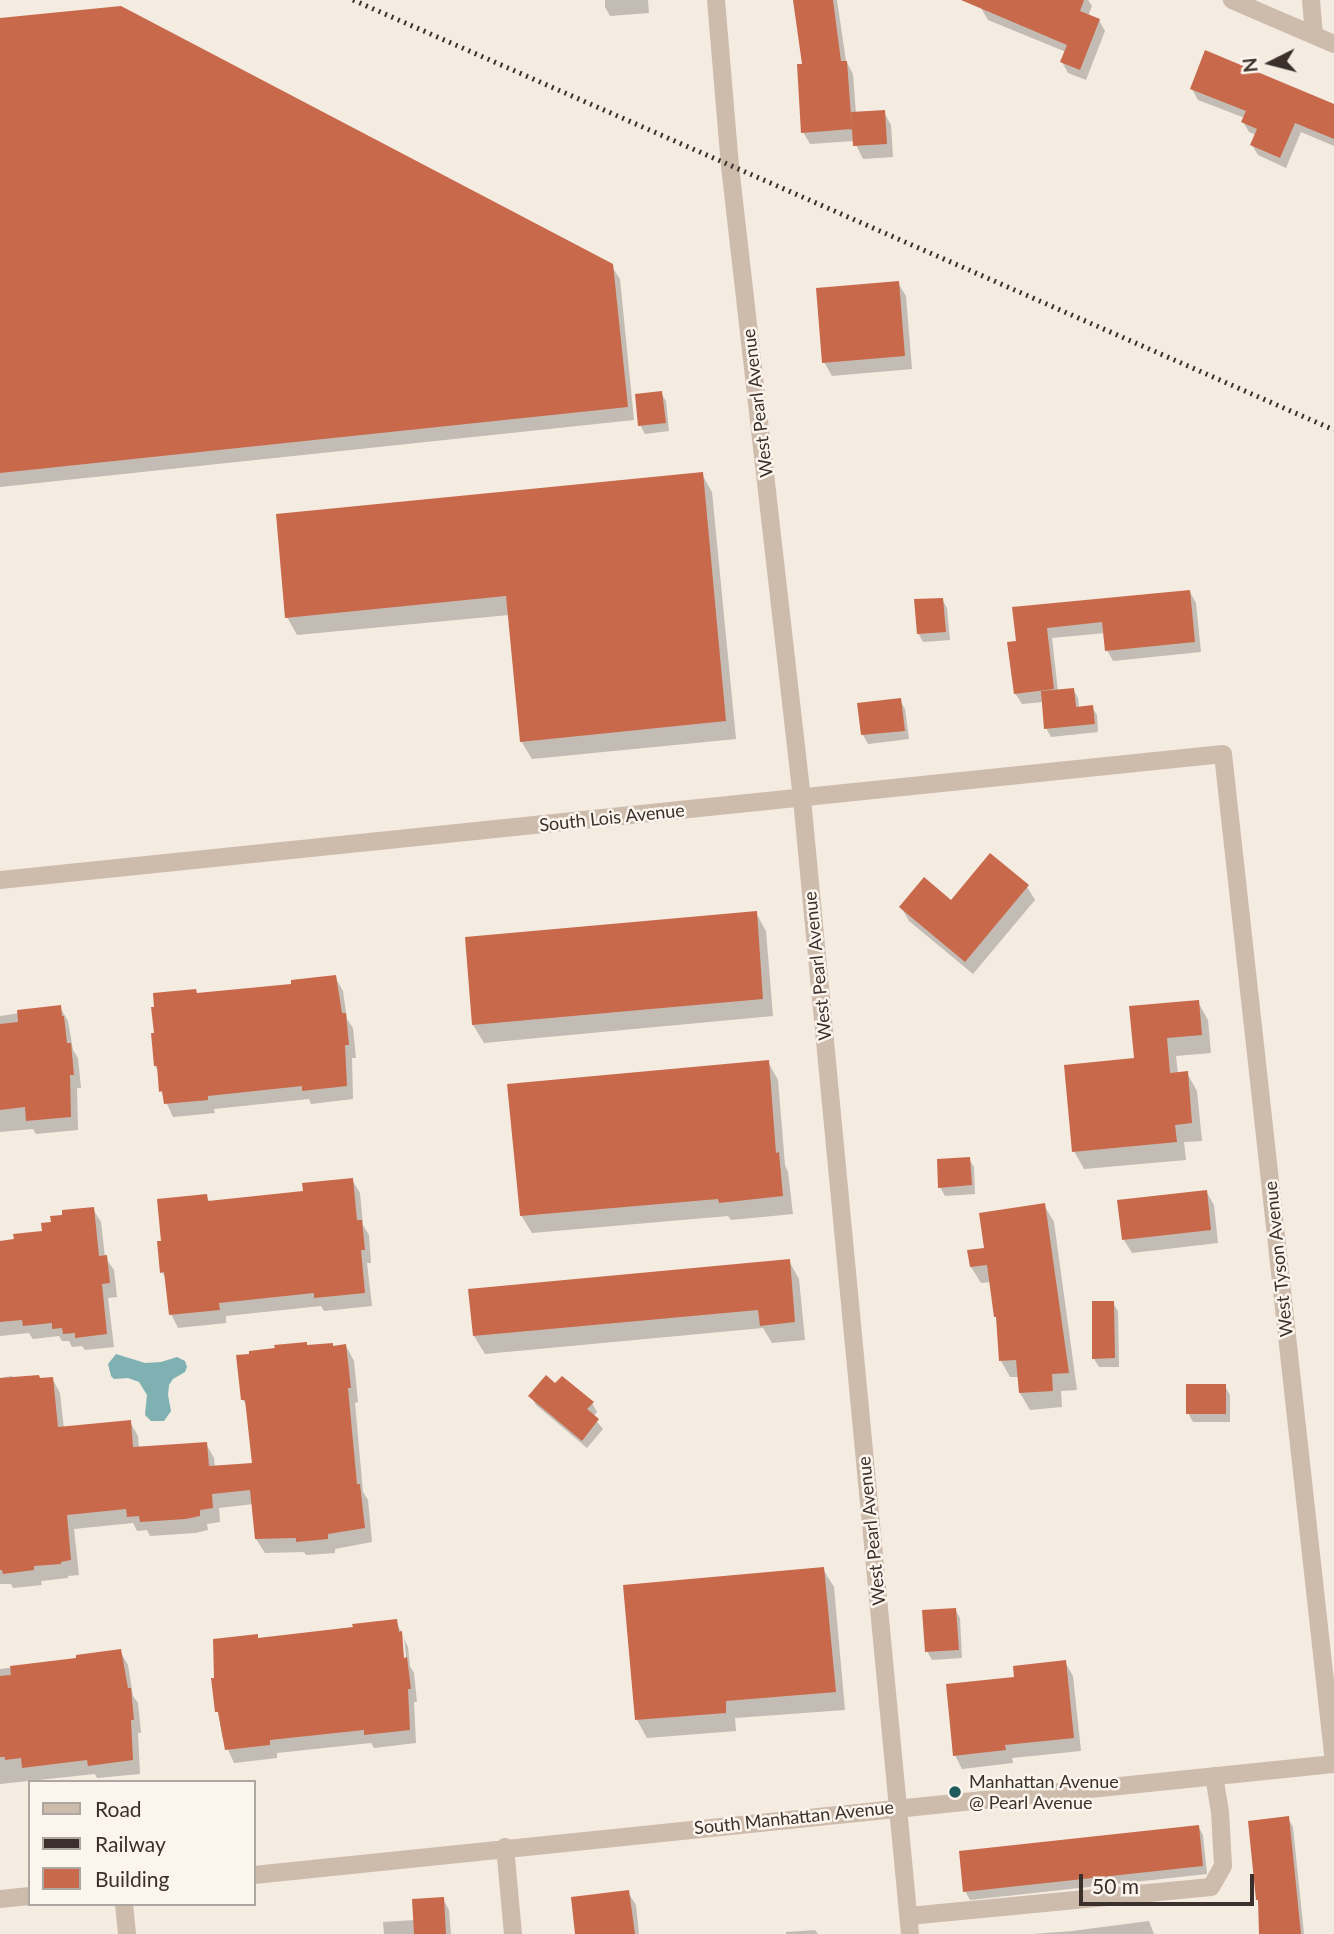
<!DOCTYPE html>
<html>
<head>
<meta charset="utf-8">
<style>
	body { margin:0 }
	#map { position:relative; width:1334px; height:1934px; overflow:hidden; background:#f4ebe1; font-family:Lato,sans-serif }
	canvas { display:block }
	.legend { position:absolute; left:28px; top:1780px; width:228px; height:126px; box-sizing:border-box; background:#fbf5ee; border:2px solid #aea6a0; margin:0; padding:9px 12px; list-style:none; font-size:21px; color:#3b302b }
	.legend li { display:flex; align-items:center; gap:14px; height:35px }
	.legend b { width:35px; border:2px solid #aea6a0 }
	.north { position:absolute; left:1236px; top:28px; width:70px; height:70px; -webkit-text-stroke:5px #fbf5ee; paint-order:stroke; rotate:264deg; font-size:19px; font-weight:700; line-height:28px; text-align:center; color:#3b302b }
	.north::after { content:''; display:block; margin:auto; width:24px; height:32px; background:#3b302b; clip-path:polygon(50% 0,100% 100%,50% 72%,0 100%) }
	.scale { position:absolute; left:1079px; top:1874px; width:175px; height:32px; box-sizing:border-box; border:4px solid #3b302b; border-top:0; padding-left:9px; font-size:21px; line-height:24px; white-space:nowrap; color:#3b302b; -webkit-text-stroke:5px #fbf5ee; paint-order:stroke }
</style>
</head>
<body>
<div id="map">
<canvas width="1334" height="1934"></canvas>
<ul class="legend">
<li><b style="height:9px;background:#cdbbac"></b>Road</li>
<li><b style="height:9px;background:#3b302b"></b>Railway</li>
<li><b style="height:19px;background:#c8694b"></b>Building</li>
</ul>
<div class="north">N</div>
<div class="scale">50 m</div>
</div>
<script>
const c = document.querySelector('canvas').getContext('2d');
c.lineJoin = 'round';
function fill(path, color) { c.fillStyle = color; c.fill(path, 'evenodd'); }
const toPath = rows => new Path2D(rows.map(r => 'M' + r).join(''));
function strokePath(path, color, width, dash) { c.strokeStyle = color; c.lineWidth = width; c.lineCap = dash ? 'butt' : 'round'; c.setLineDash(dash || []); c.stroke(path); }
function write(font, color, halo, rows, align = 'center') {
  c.font = font + ' Lato,sans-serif'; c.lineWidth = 5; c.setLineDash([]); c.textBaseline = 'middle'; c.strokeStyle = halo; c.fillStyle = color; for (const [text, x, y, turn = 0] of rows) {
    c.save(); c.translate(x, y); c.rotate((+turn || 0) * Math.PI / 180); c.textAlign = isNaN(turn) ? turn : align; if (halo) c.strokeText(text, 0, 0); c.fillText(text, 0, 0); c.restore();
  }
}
fill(toPath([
	[116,1354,145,1363,161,1362,177,1357,185,1361,187,1367,185,1372,173,1379,169,1385,168,1395,171,1411,164,1421,151,1421,145,1415,147,1395,139,1382,128,1378,114,1379,111,1376,108,1364]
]), '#7fb0b2');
fill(toPath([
	[605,0,648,0,649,13,610,16,605,7],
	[794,0,837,0,846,61,853,74,856,114,884,112,891,125,893,157,863,159,854,141,810,144,803,132,804,65],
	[985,0,1088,0,1092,6,1088,16,1099,20,1105,31,1086,80,1068,73,1062,62,1066,52,988,20,981,8],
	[0,20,611,265,620,279,634,420,0,487],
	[1192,89,1334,106,1334,146,1301,132,1286,168,1258,155,1252,145,1256,135,1249,132,1243,122,1245,118,1198,100],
	[898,283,906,296,912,369,832,376,824,362],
	[661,393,666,401,669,431,645,434,640,425],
	[702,474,712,492,736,739,532,759,521,741,509,615,297,635,287,617],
	[1190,592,1196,603,1201,652,1113,661,1107,650,1105,633,1052,638,1058,691,1073,689,1078,698,1079,708,1092,707,1097,715,1098,732,1051,737,1046,728,1043,702,1022,704,1015,693,1018,643,1014,609],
	[942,599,947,608,950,640,923,642,918,633],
	[900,700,905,709,909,739,868,744,863,735,859,705],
	[1027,887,1035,900,973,974,909,921,901,907,951,903],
	[756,913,766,931,773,1016,484,1043,473,1025],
	[335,977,343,991,347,1019,353,1028,356,1058,352,1058,353,1099,311,1104,309,1099,214,1109,215,1113,173,1117,161,1091,159,1072,155,1066,197,994,293,985],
	[1198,1002,1208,1020,1211,1053,1176,1056,1178,1074,1187,1073,1197,1091,1202,1141,1184,1142,1186,1160,1084,1169,1074,1151,1135,1060],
	[60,1007,68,1021,73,1050,78,1058,81,1088,77,1088,78,1130,36,1134,33,1129,0,1132,0,1016],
	[768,1062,778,1080,785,1165,788,1172,793,1214,731,1220,728,1216,532,1233,521,1215],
	[969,1159,974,1167,975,1194,945,1196,940,1187],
	[352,1180,360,1193,363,1225,369,1235,371,1263,367,1263,372,1306,324,1311,321,1306,226,1316,226,1323,178,1328,171,1314,167,1281,162,1272,163,1243,206,1196,210,1202,305,1192],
	[1206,1191,1214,1205,1218,1243,1132,1253,1124,1240],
	[1044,1205,1054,1222,1077,1390,1061,1391,1062,1407,1030,1410,1020,1393,1019,1377,1010,1377,1001,1361,998,1322,996,1317,991,1282,981,1283,971,1267,986,1249],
	[93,1209,101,1222,105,1257,114,1270,117,1297,108,1298,114,1347,85,1350,82,1346,72,1347,69,1341,62,1341,59,1336,33,1339,29,1333,0,1336,0,1243,44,1232],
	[789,1261,799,1279,805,1340,772,1343,763,1328,485,1354,474,1336],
	[1113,1303,1118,1311,1119,1367,1099,1367,1094,1359],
	[332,1344,334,1347,346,1346,354,1361,358,1402,355,1403,363,1492,368,1500,372,1542,335,1549,335,1553,306,1555,304,1552,265,1553,256,1539,253,1504,219,1508,220,1522,207,1524,208,1530,195,1533,150,1536,147,1530,137,1531,133,1523,74,1529,79,1575,68,1576,68,1578,41,1581,42,1585,13,1588,11,1584,0,1584,0,1378,12,1376,14,1379,52,1378,60,1393,64,1429,130,1422,138,1436,139,1448,206,1444,214,1458,215,1467,254,1465,248,1408,243,1400,307,1347],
	[556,1385,592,1403,597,1412,593,1417,603,1429,587,1448,536,1405,531,1396],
	[1225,1386,1230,1395,1230,1422,1193,1422,1188,1413],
	[823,1569,834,1587,845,1710,735,1718,736,1731,647,1738,637,1720],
	[955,1609,960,1618,962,1658,932,1660,927,1651],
	[396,1621,408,1647,410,1666,414,1673,417,1702,414,1702,416,1743,374,1748,371,1743,277,1753,277,1758,234,1763,222,1736,213,1680,257,1636,259,1640,354,1629],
	[400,1633,404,1637,407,1666,403,1667],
	[120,1651,128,1665,133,1696,138,1703,141,1733,138,1733,140,1774,97,1778,95,1774,0,1784,0,1789,0,1669,78,1660],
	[1065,1662,1073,1676,1081,1751,1012,1758,1013,1763,962,1769,955,1755,1016,1679],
	[1288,1818,1293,1827,1304,1934,1262,1934,1258,1900],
	[1198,1826,1203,1835,1207,1874,970,1900,965,1891],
	[628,1892,636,1905,639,1934,577,1934],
	[443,1899,449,1910,451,1934,384,1934,383,1922,415,1920],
	[1149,1921,1154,1934,1032,1934,1072,1931],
	[815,1930,818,1934,786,1934,786,1932]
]), '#0003');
fill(toPath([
	[793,0,833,0,841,61,847,61,852,129,801,133,797,64,802,64],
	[961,0,1084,0,1080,11,1100,19,1080,70,1060,62,1067,45],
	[121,6,613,264,628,407,0,473,0,18],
	[1205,50,1334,104,1334,139,1295,123,1280,158,1250,145,1257,129,1241,122,1246,111,1190,89],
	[885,110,887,144,853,146,851,112],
	[899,281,905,356,822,363,816,288],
	[662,391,666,423,638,426,635,394],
	[703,472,726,721,520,742,506,596,285,618,276,514],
	[1190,590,1195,642,1105,651,1102,622,1047,628,1054,689,1014,694,1007,642,1016,641,1012,607],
	[943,598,946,632,917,634,914,599],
	[1074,688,1076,707,1093,705,1095,724,1044,729,1041,691],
	[901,698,905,731,861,735,857,703],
	[990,853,1029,885,965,962,899,907,924,877,951,900],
	[757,911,763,999,472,1025,465,937],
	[336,975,342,1013,346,1013,349,1045,345,1045,347,1086,302,1091,302,1086,208,1096,208,1100,164,1104,162,1091,159,1092,157,1066,154,1066,151,1033,154,1033,151,1007,154,1007,153,993,196,989,197,993,291,984,291,980],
	[1199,1000,1202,1035,1167,1038,1170,1073,1188,1071,1192,1123,1175,1125,1177,1142,1072,1152,1064,1065,1134,1058,1129,1006],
	[61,1005,62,1016,64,1016,67,1043,71,1043,74,1075,70,1075,71,1117,26,1121,25,1107,0,1110,0,1024,18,1022,17,1010],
	[769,1060,776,1153,779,1152,783,1196,719,1203,718,1199,520,1216,507,1084],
	[970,1157,972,1185,938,1188,937,1159],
	[353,1178,357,1220,362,1220,365,1250,361,1250,365,1293,314,1298,314,1293,219,1303,220,1310,169,1315,164,1272,160,1273,157,1241,161,1241,157,1199,207,1194,208,1201,303,1191,302,1183],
	[1207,1190,1211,1230,1122,1240,1117,1200],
	[1045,1203,1069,1373,1052,1374,1053,1391,1019,1393,1016,1360,999,1361,996,1317,994,1317,987,1265,970,1267,967,1250,984,1248,979,1213],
	[94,1207,99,1256,107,1255,110,1283,102,1284,107,1334,75,1338,75,1333,63,1334,62,1328,52,1329,52,1323,23,1326,22,1320,0,1322,0,1241,14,1239,13,1234,42,1231,41,1223,51,1222,50,1216,62,1215,62,1210],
	[790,1259,795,1322,760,1326,758,1310,473,1336,468,1289],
	[1092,1301,1114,1301,1115,1358,1092,1359],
	[307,1342,307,1345,333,1343,333,1346,346,1344,351,1388,348,1388,357,1484,360,1484,365,1528,328,1534,328,1539,296,1542,296,1538,255,1539,250,1490,212,1494,213,1508,200,1510,200,1516,186,1519,140,1522,139,1516,127,1517,126,1509,67,1515,71,1560,61,1562,61,1564,34,1566,34,1570,3,1574,2,1570,0,1570,0,1378,39,1375,40,1378,53,1377,58,1427,131,1420,133,1447,207,1442,209,1466,252,1463,245,1400,241,1400,236,1355,249,1354,249,1351,275,1348,274,1345],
	[546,1375,555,1383,562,1376,594,1402,587,1409,599,1419,582,1441,528,1396],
	[1186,1384,1226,1384,1226,1414,1186,1414],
	[824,1567,836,1692,726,1701,726,1713,635,1720,623,1585],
	[956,1608,959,1650,925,1652,922,1610],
	[397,1619,399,1632,402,1631,404,1658,407,1657,411,1689,408,1689,410,1730,364,1735,364,1730,270,1740,270,1745,225,1750,218,1712,215,1712,211,1678,214,1678,213,1639,258,1634,258,1638,353,1627,352,1624],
	[121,1649,128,1688,131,1688,134,1720,131,1720,133,1760,88,1766,87,1760,22,1768,21,1758,5,1760,5,1757,0,1757,0,1676,11,1675,10,1666,76,1658,76,1655],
	[1066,1660,1074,1738,1005,1745,1006,1750,953,1756,946,1684,1014,1677,1013,1666],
	[1289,1816,1301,1934,1259,1934,1258,1900,1256,1900,1248,1821],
	[1199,1825,1203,1866,963,1892,959,1851],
	[629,1890,635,1934,575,1934,571,1897],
	[444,1897,446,1934,414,1934,412,1899]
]), '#c8694b');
strokePath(toPath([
	[716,0,730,166,802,799,910,1934],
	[1232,0,1334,44],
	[1311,0,1314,35],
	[0,880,1223,754,1334,1763],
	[505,1847,513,1934],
	[254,1875,1334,1764],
	[0,1899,30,1896],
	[124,1904,127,1934],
	[909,1916,1211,1887,1223,1866,1220,1812,1214,1776]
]), '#cdbbac', 18);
strokePath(toPath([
	[353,0,1334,430]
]), '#3b302b', 5, [2, 5]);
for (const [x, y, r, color] of [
	[955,1792,7,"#1f5a5e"]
]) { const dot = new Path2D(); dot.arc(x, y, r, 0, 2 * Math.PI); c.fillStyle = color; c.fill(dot); strokePath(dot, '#fbf5ee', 2.5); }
write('18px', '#3b302b', '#fbf5ee', [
	["West Pearl Avenue",758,403,-97],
	["South Lois Avenue",612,818,-6],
	["West Pearl Avenue",818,966,-96],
	["West Tyson Avenue",1279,1259,-96],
	["West Pearl Avenue",872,1531,-96],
	["South Manhattan Avenue",794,1818,-6]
]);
write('18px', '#3b302b', '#fbf5ee', [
	["Manhattan Avenue",969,1782],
	["@ Pearl Avenue",969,1803]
], 'left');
</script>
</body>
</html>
